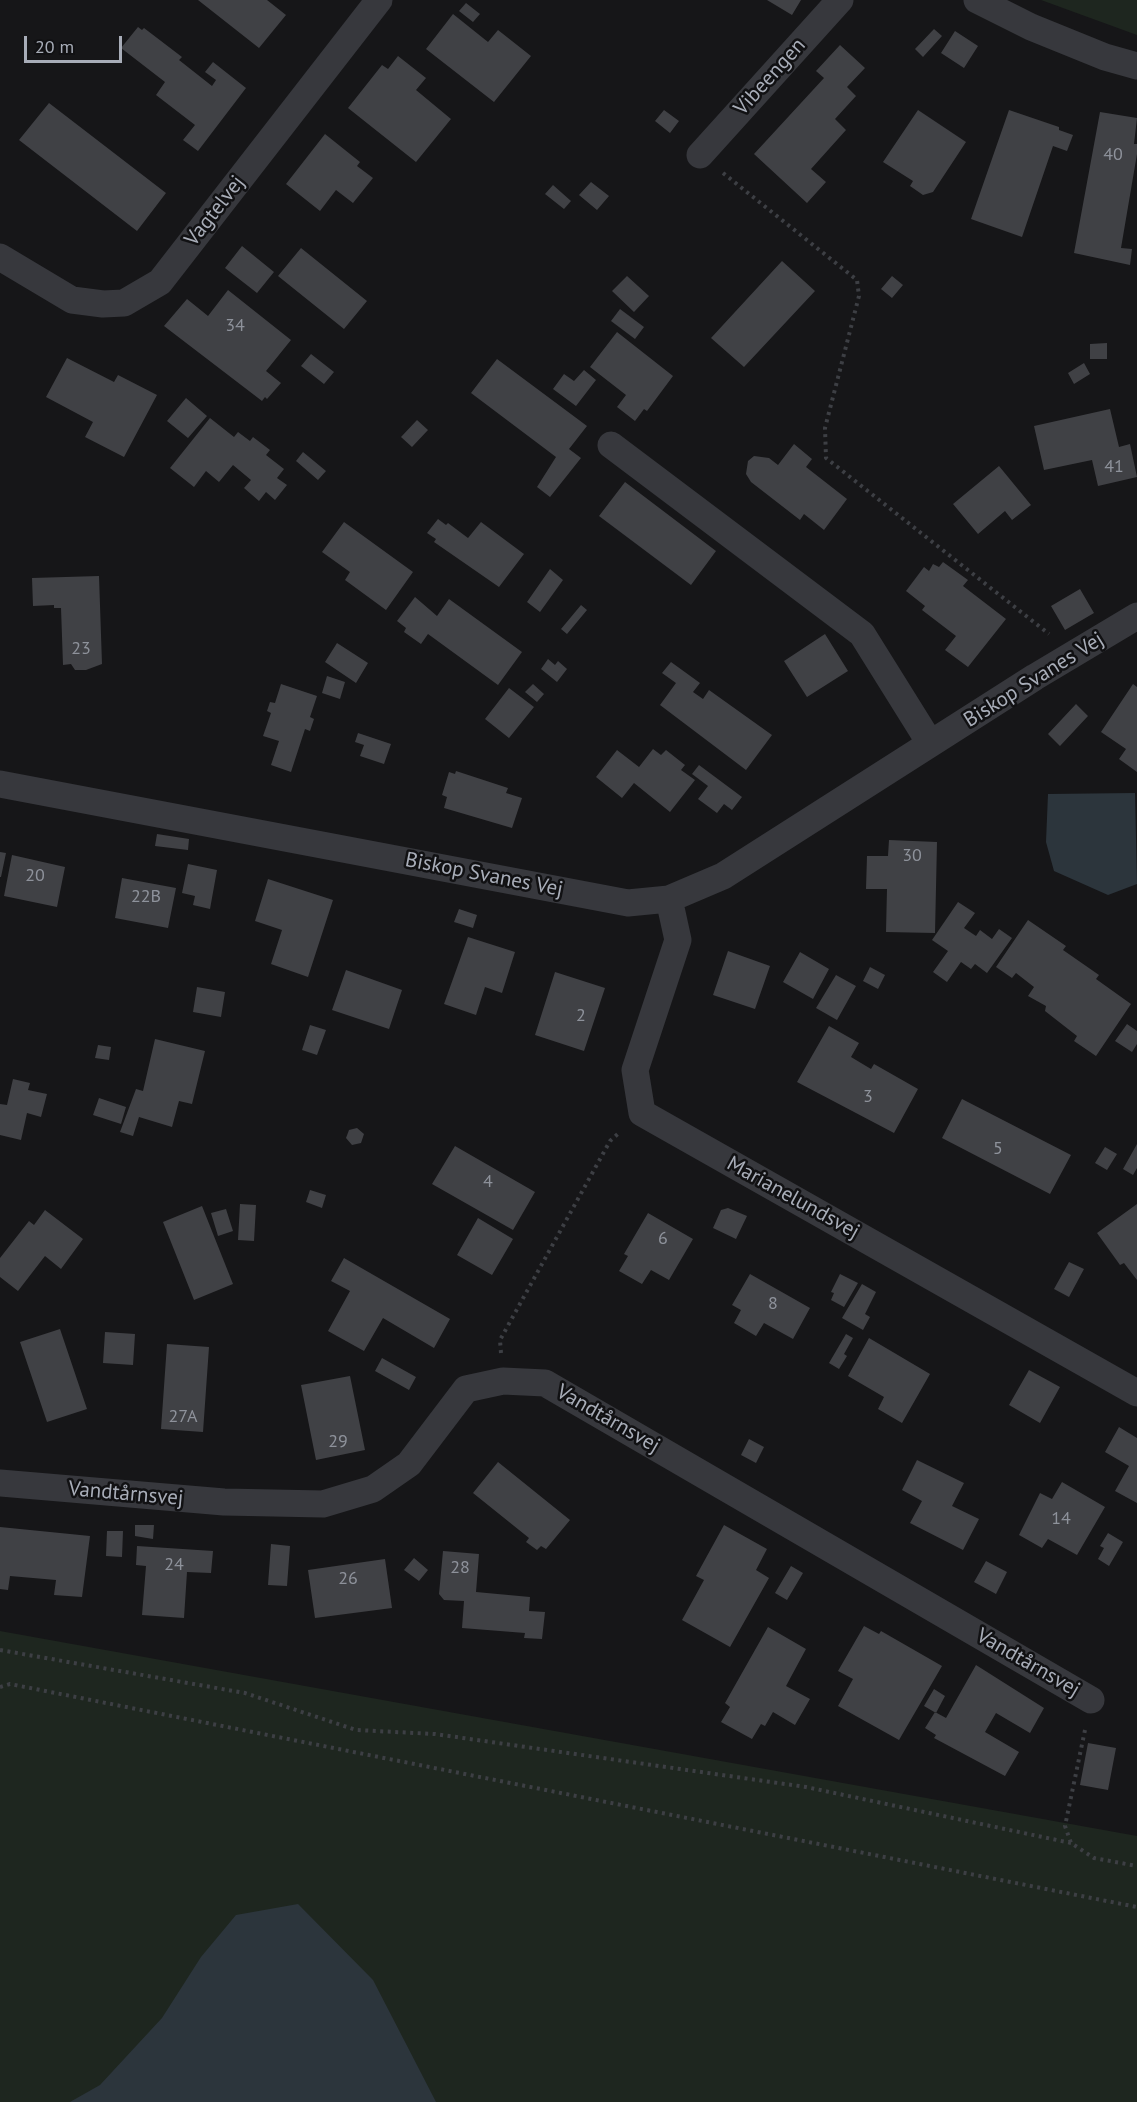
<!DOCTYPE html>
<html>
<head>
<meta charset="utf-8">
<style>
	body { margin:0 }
	#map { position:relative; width:1137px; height:2102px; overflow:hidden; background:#161618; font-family:"PT Sans",sans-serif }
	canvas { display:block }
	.scale { position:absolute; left:24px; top:36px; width:98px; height:27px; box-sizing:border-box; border:3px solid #a8adb8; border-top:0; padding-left:8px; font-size:18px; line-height:21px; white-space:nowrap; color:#a8adb8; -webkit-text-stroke:4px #111113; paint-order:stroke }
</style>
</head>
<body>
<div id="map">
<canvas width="1137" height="2102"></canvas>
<div class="scale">20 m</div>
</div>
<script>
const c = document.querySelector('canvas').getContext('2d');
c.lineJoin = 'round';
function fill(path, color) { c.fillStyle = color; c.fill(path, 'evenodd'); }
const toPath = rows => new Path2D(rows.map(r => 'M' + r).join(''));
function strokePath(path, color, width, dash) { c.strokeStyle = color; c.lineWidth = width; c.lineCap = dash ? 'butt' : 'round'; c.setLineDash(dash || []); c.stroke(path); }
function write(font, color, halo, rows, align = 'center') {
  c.font = font + ' "PT Sans",sans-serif'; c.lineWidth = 5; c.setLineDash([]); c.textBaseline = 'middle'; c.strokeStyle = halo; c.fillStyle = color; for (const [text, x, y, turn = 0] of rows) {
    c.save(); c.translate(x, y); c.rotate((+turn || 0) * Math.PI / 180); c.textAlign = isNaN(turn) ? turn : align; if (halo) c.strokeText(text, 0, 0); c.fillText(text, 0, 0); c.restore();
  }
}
fill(toPath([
	[1041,0,1137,0,1137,35],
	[0,1631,1137,1836,1137,2102,0,2102]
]), '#1e261f');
fill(toPath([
	[1135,793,1137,884,1108,895,1054,871,1046,842,1048,794],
	[298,1904,373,1980,436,2102,70,2102,100,2085,162,2018,201,1957,236,1915]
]), '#2c353c');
fill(toPath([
	[198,0,267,0,286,15,259,48],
	[767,0,801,0,792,15],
	[466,3,480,14,473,22,459,11],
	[453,14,488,42,498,30,531,56,494,102,426,49],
	[138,27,142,30,144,28,182,57,179,60,212,86,216,80,205,72,213,62,246,88,198,151,183,140,195,125,156,95,165,82,121,48],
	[934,29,942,36,923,57,915,49],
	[955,31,978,46,964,68,941,53],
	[840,45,865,68,847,87,856,96,835,119,846,130,811,169,826,182,807,203,754,154,824,78,816,71],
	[398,56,426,78,416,90,451,119,416,162,348,108,382,65,388,69],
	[49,103,166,193,137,231,19,140],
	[664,110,679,121,670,133,655,121],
	[918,110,966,142,933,192,923,195,910,186,913,181,883,162],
	[1009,110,1059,127,1059,130,1073,135,1067,151,1053,146,1022,237,971,219],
	[1100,112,1137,118,1134,144,1137,144,1137,154,1121,248,1132,249,1130,265,1074,253],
	[325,134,360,162,357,166,373,178,353,203,336,190,320,211,286,184],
	[591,182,609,196,597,210,579,195],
	[553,185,571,201,564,209,545,194],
	[242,246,274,272,257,293,225,268],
	[301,248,367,301,344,329,278,276],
	[782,261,815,291,744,367,711,338],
	[627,276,649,296,634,312,612,291],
	[892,276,903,285,892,298,881,289],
	[228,290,291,340,266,371,281,383,267,399,265,397,262,401,164,326,187,299,208,316],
	[620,309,644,327,635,339,611,321],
	[617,332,673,376,647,411,644,409,635,421,617,407,626,395,590,367],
	[1107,343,1107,359,1090,359,1090,344],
	[311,354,334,372,324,384,301,366],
	[67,358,114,382,118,375,157,395,124,457,85,437,93,422,46,397],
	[497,359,587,426,569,449,581,458,550,497,537,487,556,457,471,393],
	[1084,363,1090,374,1074,384,1068,373],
	[584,370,596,380,576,406,553,389,564,374,574,381],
	[186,398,207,416,188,438,167,421],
	[1110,409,1119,447,1130,444,1137,477,1098,486,1092,460,1044,470,1034,426],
	[210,418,234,437,238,432,250,441,253,437,270,450,266,455,284,469,277,478,287,485,275,500,266,492,259,501,244,488,251,480,233,465,219,482,206,471,194,487,170,468],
	[417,420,428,430,412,447,401,437],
	[794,444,812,459,806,467,847,499,824,530,804,514,800,520,751,482,746,474,748,461,754,456,769,458,778,465],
	[303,452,326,471,318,480,296,461],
	[999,466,1031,505,1012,520,1005,511,978,534,953,504],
	[625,482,716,551,691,585,599,516],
	[438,519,446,525,448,523,468,538,481,522,524,554,499,587,434,542,436,539,427,533],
	[344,522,413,572,386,610,345,580,350,572,322,552],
	[943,562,968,580,963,586,1006,619,968,667,945,650,956,636,922,610,925,606,906,591,924,567,929,571,933,564,939,567],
	[550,569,563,580,540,612,527,602],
	[99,576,102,664,86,670,75,670,71,664,63,665,61,608,54,608,54,605,33,606,32,578],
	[1080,589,1094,613,1065,630,1051,606],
	[415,597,437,616,449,599,522,652,498,685,428,634,421,644,404,632,406,628,397,621],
	[581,605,587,610,567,634,561,629],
	[825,634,848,671,807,697,784,661],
	[337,643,368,663,356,683,325,662],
	[548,659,555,665,558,661,567,669,557,682,541,669],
	[671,662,700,683,693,692,703,699,709,690,772,735,746,770,660,705,676,683,662,673],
	[327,676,345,682,340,699,322,693],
	[281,684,317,696,310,717,314,719,310,731,305,729,291,772,271,765,279,741,263,736,271,713,267,711,270,702,275,703],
	[533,684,544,694,537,702,525,692],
	[1133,684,1137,687,1137,772,1119,759,1126,749,1101,732],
	[509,688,534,707,509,738,485,719],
	[1076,704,1088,716,1060,746,1048,734],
	[358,733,391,744,384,764,360,756,364,745,355,742],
	[653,749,661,755,666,750,685,765,681,770,695,780,670,812,634,783,622,798,596,777,617,750,639,767],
	[699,765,742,797,732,810,724,804,717,813,698,799,708,786,692,774],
	[456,771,508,788,506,793,522,798,512,828,444,808,447,797,442,795,449,772,455,774],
	[157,834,189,839,188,850,155,846],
	[889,840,937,842,935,933,886,932,887,889,866,889,867,856,888,856],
	[0,852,6,853,1,877,0,877],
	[12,855,65,867,57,907,4,896],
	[188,864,217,870,210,909,193,905,195,896,182,893],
	[122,878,176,888,168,928,115,918],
	[268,879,333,900,308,977,271,964,282,930,255,921],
	[958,902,975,913,964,928,976,936,980,930,992,939,999,929,1012,938,987,973,975,964,971,969,961,962,947,982,933,972,948,951,932,940],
	[459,909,477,915,473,928,454,922],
	[1028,920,1066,946,1063,950,1099,975,1096,979,1131,1004,1096,1056,1074,1041,1077,1036,1045,1011,1046,1006,1028,996,1034,987,1016,973,1012,978,996,967],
	[468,937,515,952,502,993,485,987,476,1015,444,1004],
	[728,951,770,966,755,1009,713,995],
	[800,952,829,969,813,999,783,982],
	[870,967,885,975,878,989,863,981],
	[346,970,402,990,389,1029,332,1010],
	[555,972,605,988,584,1051,535,1035],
	[836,975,856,986,837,1020,816,1008],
	[197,987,225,992,221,1017,193,1012],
	[1127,1024,1137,1031,1137,1044,1132,1052,1115,1041],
	[310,1025,326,1030,317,1055,302,1050],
	[829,1026,859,1043,851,1057,871,1069,874,1064,918,1089,894,1133,797,1082],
	[155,1039,205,1051,192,1104,179,1101,172,1127,139,1117,133,1136,120,1132,136,1089,143,1091],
	[98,1045,111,1047,109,1060,95,1058],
	[13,1079,30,1083,28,1090,47,1094,41,1117,27,1113,21,1140,0,1135,0,1104,7,1105],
	[99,1098,126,1107,121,1124,93,1115],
	[962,1099,1071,1155,1050,1194,942,1138],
	[357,1128,364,1134,361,1143,352,1145,346,1138,349,1130],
	[1137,1144,1137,1168,1133,1175,1123,1169],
	[455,1146,535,1192,513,1230,432,1184],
	[1105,1147,1117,1154,1107,1170,1095,1163],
	[310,1190,326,1195,322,1208,306,1202],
	[240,1204,256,1205,254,1241,238,1240],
	[1137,1204,1137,1280,1124,1263,1120,1265,1097,1233],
	[202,1206,233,1284,194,1300,163,1222],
	[728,1208,747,1216,736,1239,713,1228,721,1210],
	[226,1209,233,1231,218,1236,211,1213],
	[45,1210,83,1239,61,1269,45,1256,18,1291,0,1277,0,1258,29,1221,34,1225],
	[648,1213,693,1239,669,1280,651,1270,642,1284,619,1271,628,1256,624,1254],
	[478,1218,513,1239,492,1275,457,1255],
	[344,1258,450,1319,434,1348,383,1318,364,1351,328,1331,350,1291,331,1281],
	[1069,1262,1084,1269,1069,1297,1054,1289],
	[750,1274,810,1308,793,1339,764,1323,756,1336,734,1323,741,1310,732,1305],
	[840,1274,858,1283,844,1307,831,1300,834,1293,831,1292],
	[862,1284,876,1292,865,1314,870,1317,863,1330,842,1318],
	[60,1329,87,1409,47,1422,20,1342],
	[105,1332,135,1334,133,1365,103,1363],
	[846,1334,853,1338,844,1354,847,1356,839,1369,829,1363],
	[869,1338,930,1374,902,1423,878,1409,884,1397,848,1376],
	[167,1344,209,1347,203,1432,161,1429],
	[382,1358,416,1377,409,1390,375,1371],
	[1029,1370,1060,1387,1040,1423,1009,1405],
	[350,1376,365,1450,316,1460,301,1385],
	[1119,1427,1137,1438,1137,1503,1115,1491,1129,1466,1105,1452],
	[749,1439,764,1447,756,1463,741,1455],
	[917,1460,964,1483,952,1506,979,1519,963,1550,910,1523,922,1501,902,1490],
	[498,1462,570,1520,546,1549,541,1546,537,1550,526,1542,529,1538,473,1493],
	[1062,1482,1105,1507,1077,1555,1048,1539,1042,1548,1019,1535,1040,1493,1052,1499],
	[135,1525,154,1525,153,1539,135,1536],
	[724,1525,767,1549,756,1570,769,1578,730,1647,682,1620,704,1580,696,1576],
	[0,1527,90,1536,82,1597,54,1595,56,1580,10,1576,8,1590,0,1589],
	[107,1531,123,1531,122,1557,106,1556],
	[1108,1533,1123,1542,1109,1566,1098,1559,1104,1548,1100,1546],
	[271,1544,290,1546,287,1586,268,1585],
	[137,1546,213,1551,211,1573,187,1572,184,1618,142,1615,146,1566,136,1565],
	[443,1551,479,1554,476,1592,530,1597,529,1611,545,1612,542,1639,524,1638,525,1633,462,1628,464,1601,444,1600,439,1594],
	[414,1558,428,1570,419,1581,404,1570],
	[385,1559,392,1608,315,1618,308,1570],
	[986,1561,1007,1572,996,1594,974,1582],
	[791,1566,803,1573,787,1600,775,1593],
	[864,1626,879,1634,881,1631,942,1666,899,1740,838,1706,853,1679,838,1671],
	[768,1627,806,1649,786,1686,810,1699,795,1725,773,1712,765,1726,761,1724,752,1739,721,1722,730,1707,725,1703],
	[976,1665,1044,1708,1030,1733,996,1713,985,1732,1019,1752,1005,1776,934,1738,936,1735,925,1728,935,1712,946,1718],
	[934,1689,945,1696,936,1713,924,1706],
	[1088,1743,1116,1748,1108,1790,1080,1785]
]), '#404145');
strokePath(toPath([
	[723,173,857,280,859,296,825,428,826,458,1049,634],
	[501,1353,500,1340,610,1141,620,1132],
	[0,1650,245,1693,356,1730,435,1734,806,1787,1071,1843],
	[0,1687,10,1684,1137,1907],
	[1085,1730,1065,1826,1071,1843,1094,1858,1137,1866]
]), '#3d3f44', 4, [3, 4.5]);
strokePath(toPath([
	[977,0,1031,27,1105,57,1137,66],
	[700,155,840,0],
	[0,257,72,300,103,304,124,303,160,282,379,0],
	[611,445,862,634,930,743],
	[0,784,628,903,669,899,723,876,1035,677,1137,616],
	[669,899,678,940,635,1070,642,1113,1137,1393],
	[0,1483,224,1502,323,1504,373,1489,409,1464,466,1389,503,1381,545,1383,1091,1700]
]), '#37383d', 27);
write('18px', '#8e929b', null, [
	["40",1113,155],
	["34",235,326],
	["41",1114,467],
	["23",81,649],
	["30",912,856],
	["20",35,876],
	["22B",146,897],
	["2",581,1016],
	["3",868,1097],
	["5",998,1149],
	["4",488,1182],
	["6",663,1239],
	["8",773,1304],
	["27A",183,1417],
	["29",338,1442],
	["14",1061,1519],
	["24",174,1565],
	["28",460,1568],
	["26",348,1579]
]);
write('21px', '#a8adb8', '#111113', [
	["Vibeengen",770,77,-48],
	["Vagtelvej",215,211,-52],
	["Biskop Svanes Vej",1034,680,-32],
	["Biskop Svanes Vej",484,875,11],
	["Marianelundsvej",793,1198,29],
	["Vandtårnsvej",608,1419,30],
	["Vandtårnsvej",126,1494,5],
	["Vandtårnsvej",1028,1663,30]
]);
</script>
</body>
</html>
